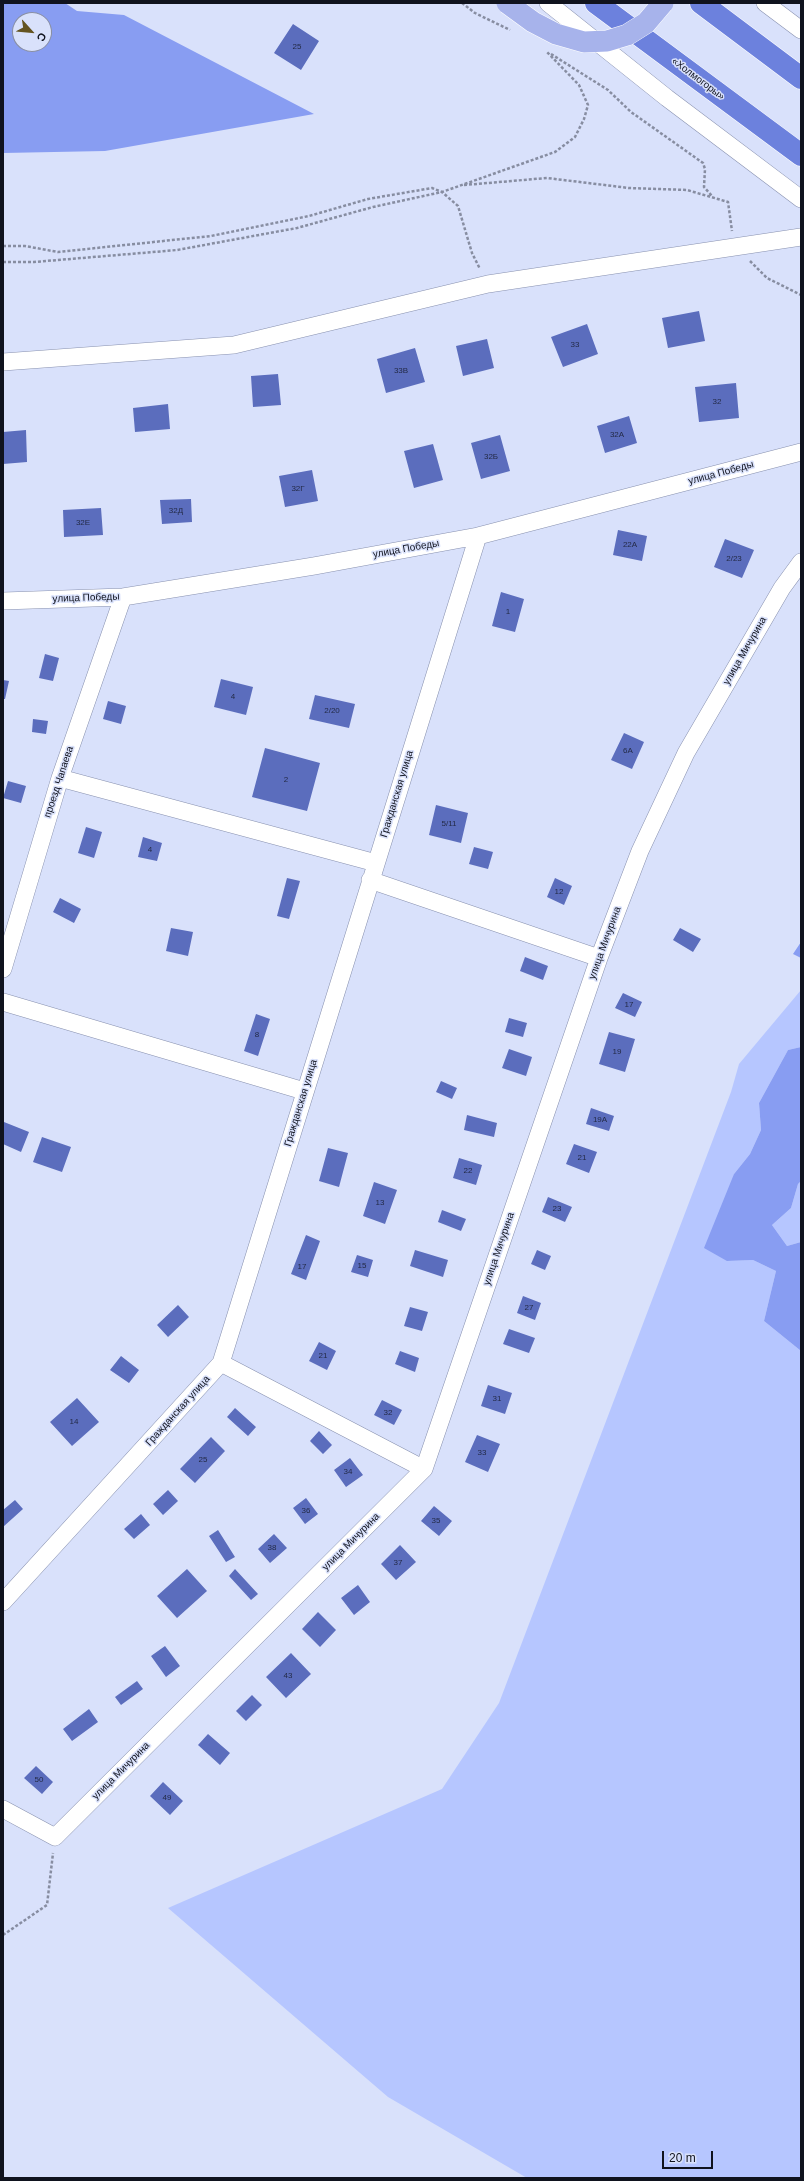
<!DOCTYPE html>
<html>
<head>
<meta charset="utf-8">
<style>
	body { margin:0 }
	#map { position:relative; width:804px; height:2181px; overflow:hidden; background:#d9e1fb; font-family:Arial,sans-serif }
	canvas { display:block }
	.frame { position:absolute; inset:0; border:4px solid #10131e; pointer-events:none }
	.north { position:absolute; left:12px; top:12px; width:40px; height:40px; box-sizing:border-box; background:#d9e1fb; border:1px solid #898fa3; border-radius:50%; rotate:117deg; font-size:11px; font-weight:700; line-height:16px; text-align:center; color:#10131e }
	.north::after { content:''; display:block; margin:auto; width:14px; height:18px; background:#645421; clip-path:polygon(50% 0,100% 100%,50% 72%,0 100%) }
	.scale { position:absolute; left:662px; top:2151px; width:51px; height:18px; box-sizing:border-box; border:2px solid #10131e; border-top:0; padding-left:5px; font-size:12px; line-height:14px; white-space:nowrap; color:#10131e; -webkit-text-stroke:3px #d9e1fb; paint-order:stroke }
</style>
</head>
<body>
<div id="map">
<canvas width="804" height="2181"></canvas>
<div class="frame"></div>
<div class="north">С</div>
<div class="scale">20 m</div>
</div>
<script>
const c = document.querySelector('canvas').getContext('2d');
c.lineJoin = 'round';
function fill(path, color) { c.fillStyle = color; c.fill(path, 'evenodd'); }
const toPath = rows => new Path2D(rows.map(r => 'M' + r).join(''));
function strokePath(path, color, width, dash) { c.strokeStyle = color; c.lineWidth = width; c.lineCap = dash ? 'butt' : 'round'; c.setLineDash(dash || []); c.stroke(path); }
function write(font, color, halo, rows, align = 'center') {
  c.font = font + ' Arial,sans-serif'; c.lineWidth = 3; c.setLineDash([]); c.textBaseline = 'middle'; c.strokeStyle = halo; c.fillStyle = color; for (const [text, x, y, turn = 0] of rows) {
    c.save(); c.translate(x, y); c.rotate((+turn || 0) * Math.PI / 180); c.textAlign = isNaN(turn) ? turn : align; if (halo) c.strokeText(text, 0, 0); c.fillText(text, 0, 0); c.restore();
  }
}
fill(toPath([
	[801,990,801,1047,788,1050,759,1103,761,1130,750,1154,734,1174,727,1261,753,1260,776,1271,764,1321,801,1351,801,2178,527,2178,388,2097,168,1908,442,1789,499,1703,731,1092,739,1064],
	[801,1181,801,1242,787,1246,772,1225,791,1208,798,1184]
]), '#b6c6ff');
fill(toPath([
	[3,3,65,3,77,11,124,15,314,114,105,151,3,153],
	[20,20,44,20,44,44,20,44],
	[801,942,801,958,793,954],
	[801,1047,801,1181,798,1184,791,1208,772,1225,787,1246,801,1242,801,1351,764,1321,776,1271,753,1260,727,1261,704,1248,734,1174,750,1154,761,1130,759,1103,788,1050]
]), '#889df2');
fill(toPath([
	[293,24,319,41,301,70,274,53],
	[699,311,705,341,668,348,662,318],
	[587,324,598,354,563,367,551,337],
	[487,339,494,368,463,376,456,346],
	[415,348,425,382,386,393,377,359],
	[278,374,281,405,253,407,251,376],
	[736,383,739,418,699,422,695,387],
	[168,404,170,429,135,432,133,408],
	[629,416,637,443,605,453,597,426],
	[26,430,27,462,3,464,3,432],
	[500,435,510,471,481,479,471,443],
	[433,444,443,480,414,488,404,451],
	[312,470,318,501,285,507,279,476],
	[191,499,192,522,162,524,160,500],
	[101,508,103,535,64,537,63,510],
	[618,530,647,536,642,561,613,555],
	[725,539,754,550,742,578,714,567],
	[501,592,524,599,515,632,492,626],
	[45,654,59,658,53,681,39,678],
	[221,679,253,687,246,715,214,707],
	[3,680,9,681,5,699,3,699],
	[315,695,355,704,349,728,309,719],
	[108,701,126,706,121,724,103,719],
	[33,719,48,721,46,734,32,732],
	[624,733,644,742,632,769,611,760],
	[265,748,320,763,307,811,252,797],
	[8,781,26,786,21,803,3,798],
	[436,805,468,813,461,843,429,835],
	[86,827,102,832,94,858,78,853],
	[143,837,162,843,157,861,138,857],
	[474,847,493,852,488,869,469,864],
	[287,878,300,881,289,919,277,916],
	[555,878,572,886,564,905,547,897],
	[60,898,81,909,74,923,53,912],
	[171,928,193,932,188,956,166,951],
	[680,928,701,939,693,952,673,940],
	[525,957,548,966,543,980,520,971],
	[623,993,642,1002,635,1017,615,1008],
	[256,1014,270,1019,258,1056,244,1051],
	[509,1018,527,1023,523,1037,505,1032],
	[609,1032,635,1039,625,1072,599,1064],
	[509,1049,532,1057,526,1076,502,1068],
	[441,1081,457,1088,452,1099,436,1092],
	[591,1108,614,1116,609,1131,586,1124],
	[467,1115,497,1123,494,1137,464,1130],
	[4,1122,29,1132,21,1152,3,1144],
	[42,1137,71,1147,62,1172,33,1162],
	[574,1144,597,1152,589,1173,566,1164],
	[328,1148,348,1153,339,1187,319,1181],
	[459,1158,482,1165,476,1185,453,1178],
	[374,1182,397,1190,385,1224,363,1216],
	[548,1197,572,1207,565,1222,542,1212],
	[442,1210,466,1219,461,1231,438,1222],
	[306,1235,320,1241,306,1280,291,1274],
	[415,1250,448,1260,443,1277,410,1266],
	[537,1250,551,1256,545,1270,531,1264],
	[357,1255,373,1260,368,1277,351,1272],
	[523,1296,541,1303,535,1320,517,1313],
	[178,1305,189,1317,168,1337,157,1325],
	[410,1307,428,1312,422,1331,404,1326],
	[509,1329,535,1338,529,1353,503,1344],
	[319,1342,336,1351,327,1370,309,1361],
	[400,1351,419,1358,415,1372,395,1364],
	[121,1356,139,1370,129,1383,110,1370],
	[488,1385,512,1393,505,1414,481,1406],
	[77,1398,99,1422,72,1446,50,1422],
	[382,1400,402,1410,394,1425,374,1415],
	[235,1408,256,1427,248,1436,227,1417],
	[319,1431,332,1445,323,1454,310,1441],
	[477,1435,500,1444,488,1472,465,1462],
	[211,1437,225,1451,195,1483,180,1469],
	[350,1458,363,1475,346,1487,334,1470],
	[168,1490,178,1501,163,1515,153,1504],
	[306,1498,318,1514,305,1524,293,1508],
	[15,1500,23,1509,3,1527,3,1510],
	[434,1506,452,1521,439,1536,421,1521],
	[141,1514,150,1525,134,1539,124,1529],
	[218,1530,235,1557,226,1562,209,1536],
	[274,1534,287,1548,270,1563,258,1549],
	[400,1545,416,1562,396,1580,381,1564],
	[187,1569,207,1591,177,1618,157,1596],
	[235,1569,258,1594,251,1600,229,1576],
	[358,1585,370,1602,354,1615,341,1598],
	[318,1612,336,1630,320,1647,302,1629],
	[165,1646,180,1666,166,1677,151,1656],
	[291,1653,311,1674,286,1698,266,1677],
	[137,1681,143,1689,121,1705,115,1697],
	[252,1695,262,1705,246,1721,236,1711],
	[89,1709,98,1722,72,1741,63,1729],
	[208,1734,230,1753,220,1765,198,1745],
	[36,1766,53,1782,42,1794,24,1778],
	[163,1782,183,1801,170,1815,150,1796]
]), '#5b6dbd');
const minor = toPath([
	[548,3,667,98,801,199],
	[765,3,801,30],
	[3,362,234,345,488,284,801,237],
	[3,601,123,597,314,566,478,536,801,452],
	[60,778,376,863],
	[370,880,599,958],
	[3,969,60,778,123,597],
	[3,1002,304,1091],
	[221,1363,424,1469],
	[3,1602,221,1363,478,536],
	[3,1809,55,1837,424,1469,599,958,640,851,686,753,782,588,801,562]
]);
const highway = toPath([
	[596,3,801,155],
	[701,3,801,78]
]);
strokePath(minor, '#8891af', 18);
strokePath(highway, '#fff', 23);
strokePath(toPath([
	[462,3,475,13,510,30],
	[551,54,608,90,631,112,703,163,705,169,704,187,712,196],
	[464,185,547,178,629,188,687,190,728,202,732,231],
	[3,246,25,246,58,252,211,236,309,216,368,199,432,188,442,192,458,206,472,253,480,269],
	[750,261,767,278,801,295],
	[3,262,34,262,177,250,297,228,373,207,442,192,555,152,575,137,584,119,588,105,579,85,546,51],
	[3,1935,47,1905,53,1853]
]), '#878da1', 2.5, [3, 2]);
strokePath(minor, '#fff', 17);
strokePath(highway, '#6c81dd', 22);
const majorBridge = toPath([
	[507,3,533,22,556,34,584,42,607,41,627,35,646,23,663,3]
]);
strokePath(majorBridge, '#fff', 22, []);
strokePath(majorBridge, '#a7b3eb', 21);
write('8px', '#232a46', null, [
	["25",297,47],
	["33",575,345],
	["33В",401,371],
	["32",717,402],
	["32А",617,435],
	["32Б",491,457],
	["32Г",298,489],
	["32Д",176,511],
	["32Е",83,523],
	["22А",630,545],
	["2/23",734,559],
	["1",508,612],
	["4",233,697],
	["2/20",332,711],
	["6А",628,751],
	["2",286,780],
	["5/11",449,824],
	["4",150,850],
	["12",559,892],
	["17",629,1005],
	["8",257,1035],
	["19",617,1052],
	["19А",600,1120],
	["21",582,1158],
	["22",468,1171],
	["13",380,1203],
	["23",557,1209],
	["15",362,1266],
	["17",302,1267],
	["27",529,1308],
	["21",323,1356],
	["31",497,1399],
	["32",388,1413],
	["14",74,1422],
	["33",482,1453],
	["25",203,1460],
	["34",348,1472],
	["36",306,1511],
	["35",436,1521],
	["38",272,1548],
	["37",398,1563],
	["43",288,1676],
	["50",39,1780],
	["49",167,1798]
]);
write('10px', '#10131e', '#d9e1fb', [
	["«Холмогоры»",698,79,37],
	["улица Победы",721,473,-15],
	["улица Победы",406,549,-10],
	["улица Победы",86,598,-2],
	["улица Мичурина",745,651,-60],
	["проезд Чапаева",59,782,-72],
	["Гражданская улица",397,794,-73],
	["улица Мичурина",605,943,-70],
	["Гражданская улица",301,1103,-73],
	["улица Мичурина",499,1249,-71],
	["Гражданская улица",178,1411,-48],
	["улица Мичурина",351,1542,-45],
	["улица Мичурина",121,1771,-45]
]);
</script>
</body>
</html>
